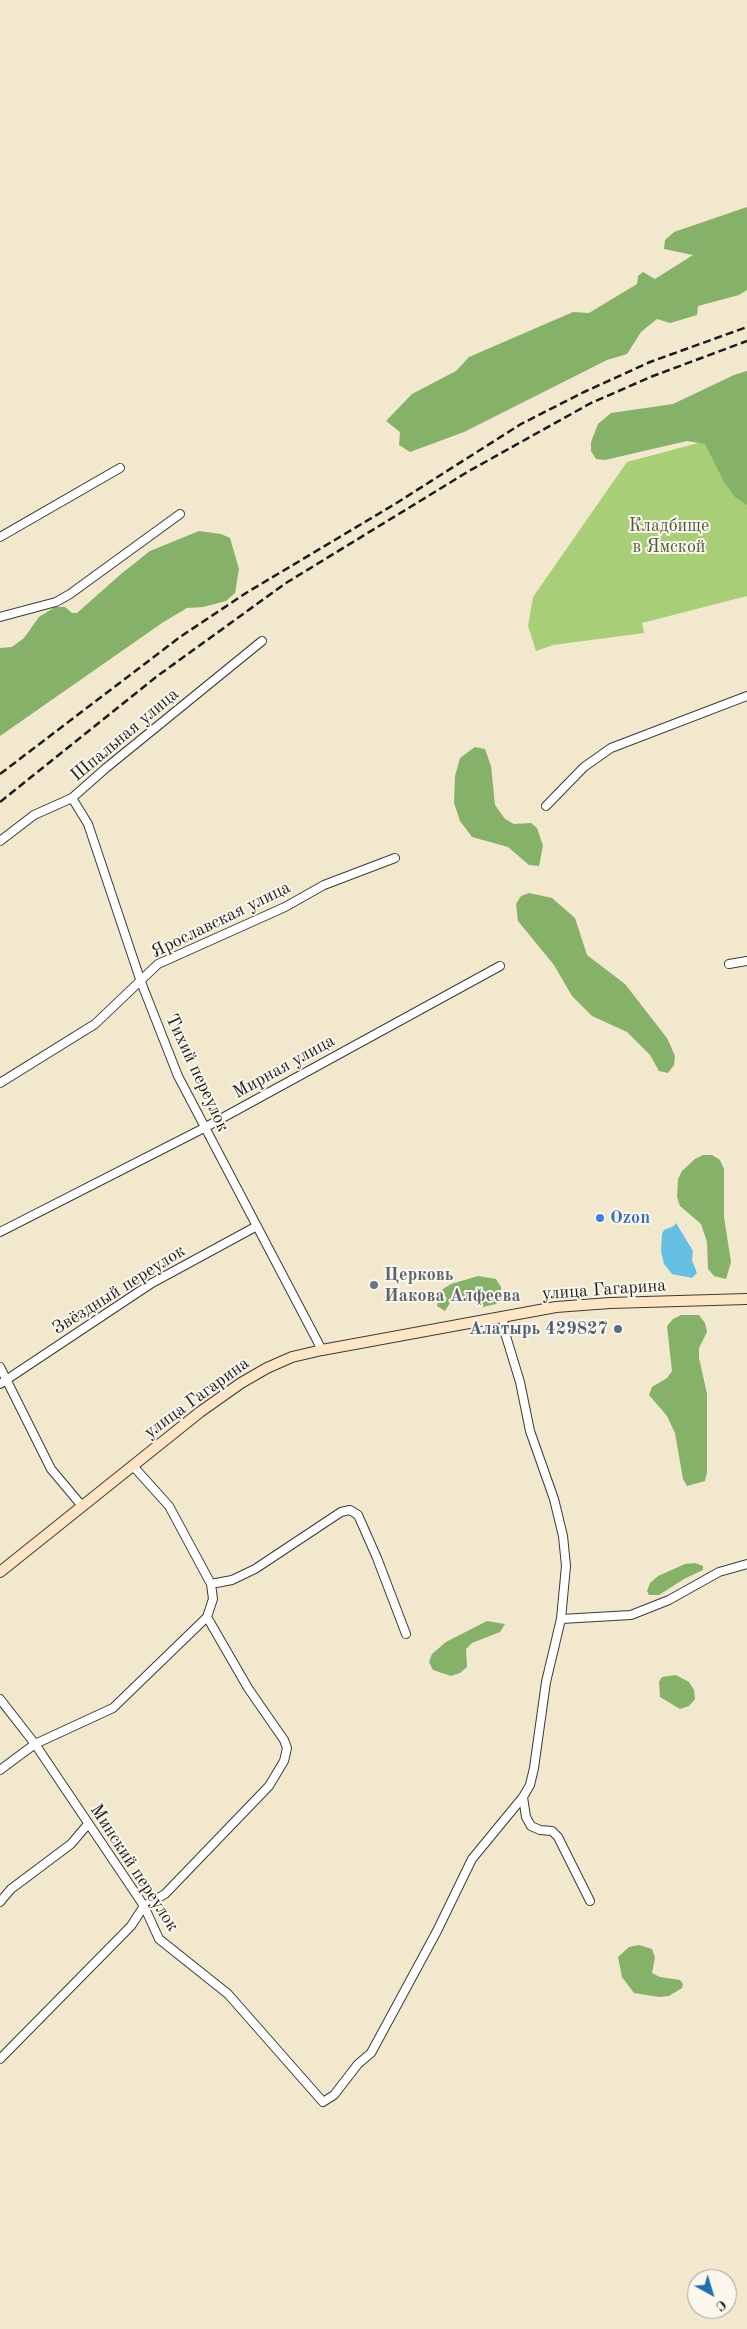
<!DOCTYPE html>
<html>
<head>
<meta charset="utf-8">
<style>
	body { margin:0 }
	#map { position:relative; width:747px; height:2329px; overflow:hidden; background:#f2e8ce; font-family:"Old Standard TT",serif }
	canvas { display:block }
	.north { position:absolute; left:687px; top:2269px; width:50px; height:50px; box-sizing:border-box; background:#fbf7ec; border:1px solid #a29f99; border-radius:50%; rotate:141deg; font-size:14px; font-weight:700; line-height:20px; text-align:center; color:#1c1c1c }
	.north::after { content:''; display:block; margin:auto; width:18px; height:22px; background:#1f6fb2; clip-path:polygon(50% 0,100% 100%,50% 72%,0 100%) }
</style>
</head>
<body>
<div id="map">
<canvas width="747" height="2329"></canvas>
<div class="north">С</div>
</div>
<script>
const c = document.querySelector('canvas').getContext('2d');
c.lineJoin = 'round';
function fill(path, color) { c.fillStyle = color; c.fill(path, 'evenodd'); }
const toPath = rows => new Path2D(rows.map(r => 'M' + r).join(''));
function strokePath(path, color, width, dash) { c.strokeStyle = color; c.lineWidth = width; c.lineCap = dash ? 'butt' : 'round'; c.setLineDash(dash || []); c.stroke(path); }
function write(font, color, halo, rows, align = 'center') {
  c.font = font + ' "Old Standard TT",serif'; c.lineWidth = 4; c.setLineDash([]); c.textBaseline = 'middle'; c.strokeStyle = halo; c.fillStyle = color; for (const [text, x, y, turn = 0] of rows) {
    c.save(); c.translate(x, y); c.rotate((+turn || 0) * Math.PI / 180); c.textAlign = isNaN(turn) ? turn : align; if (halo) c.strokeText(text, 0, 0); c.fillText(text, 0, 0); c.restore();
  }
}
fill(toPath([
	[747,430,747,596,642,623,644,633,553,645,536,651,528,626,533,597,627,462]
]), '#a8ce78');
fill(toPath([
	[747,207,747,290,739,295,698,306,697,315,670,323,657,319,641,332,627,354,607,360,464,432,410,452,399,445,400,432,386,421,412,394,456,371,469,357,573,312,589,313,637,284,638,276,643,272,655,279,693,255,664,249,665,240,674,232],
	[747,371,747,505,735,497,724,482,705,444,687,441,605,460,596,459,591,451,591,442,598,424,611,413,673,404,734,375],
	[199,531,221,534,230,538,239,569,235,593,226,601,203,607,187,608,162,623,0,736,0,648,12,647,24,638,39,617,55,607,65,607,72,613,77,613,121,574,150,551],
	[475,747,485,749,491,766,495,805,505,819,514,824,531,823,537,828,543,846,539,866,529,865,508,847,472,837,460,821,454,803,455,776,460,758],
	[529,893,552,898,575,918,587,955,625,984,667,1038,675,1056,674,1065,668,1073,659,1071,650,1055,627,1032,592,1016,572,996,554,965,518,921,516,904,521,896],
	[703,1155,712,1155,720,1160,724,1169,724,1217,731,1262,726,1279,714,1276,708,1269,707,1242,701,1224,680,1206,677,1197,678,1179,682,1171,695,1159],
	[478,1276,496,1279,501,1287,501,1296,496,1304,483,1307,472,1298,458,1299,450,1303,445,1311,437,1306,438,1297,443,1289,451,1284],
	[681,1315,699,1315,705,1323,707,1332,699,1348,699,1358,707,1394,707,1472,705,1481,687,1486,683,1479,675,1433,667,1416,649,1395,652,1387,667,1378,672,1371,667,1326,673,1319],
	[695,1563,703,1566,703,1570,684,1579,659,1595,649,1595,647,1591,650,1583,658,1576,685,1564],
	[487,1621,505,1624,500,1632,472,1643,466,1649,467,1667,460,1673,451,1676,433,1670,429,1662,432,1654,446,1642],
	[676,1675,689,1682,694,1690,695,1699,689,1706,680,1709,660,1697,659,1682,662,1677],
	[639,1945,652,1949,655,1958,652,1973,660,1977,680,1980,683,1984,682,1988,669,1996,659,1997,634,1993,622,1977,618,1957,629,1947]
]), '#86b168');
fill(toPath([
	[676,1223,693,1251,692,1260,697,1273,692,1278,672,1274,664,1264,661,1251,662,1234,664,1230,674,1226]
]), '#64bfe2');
const street = toPath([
	[0,537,120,468],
	[0,617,56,602,70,594,180,514],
	[72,798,88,824,141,982,178,1076,322,1350],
	[546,806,584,767,611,748,747,696],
	[0,841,34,815,72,798,106,768,262,641],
	[729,964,747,961],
	[0,1083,95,1024,158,964,285,907,324,885,395,858],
	[0,1232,204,1128,500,966],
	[0,1367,51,1469,82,1506],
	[0,1384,152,1283,257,1226],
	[133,1466,169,1506,211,1584],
	[561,1619,631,1615,669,1600,719,1572,747,1564],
	[0,1699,35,1744,144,1906,159,1939,228,1994,323,2102,334,2095,358,2064,371,2053,437,1931,472,1859,523,1797,530,1785,534,1768,546,1682,561,1619,566,1566,563,1536,554,1499,530,1431,520,1382,505,1333,503,1318],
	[0,1770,35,1744,113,1708,207,1617,213,1599,211,1584,232,1580,255,1569,341,1512,350,1510,358,1515,377,1558,406,1634],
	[523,1797,526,1817,531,1826,540,1830,552,1831,558,1837,590,1901],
	[0,1902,11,1889,71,1844,88,1824],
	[0,2059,131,1926,144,1906,165,1894,269,1786,284,1761,287,1748,284,1740,248,1688,207,1617]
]);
const secondary = toPath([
	[0,1572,200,1412,241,1383,267,1368,292,1357,322,1350,556,1307,610,1303,747,1299]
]);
strokePath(street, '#3c3b37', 10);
strokePath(secondary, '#3c3b37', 12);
strokePath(street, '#fff', 8);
strokePath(secondary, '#fee5c5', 10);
strokePath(toPath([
	[0,774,180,637,246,593,395,504,521,424,584,392,650,362,747,327],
	[0,802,156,677,286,583,469,471,591,403,653,376,747,341]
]), '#1c1c1c', 2.5, [8, 4]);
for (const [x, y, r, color] of [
	[600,1218,5,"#3f7fe0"],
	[374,1285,5,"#6b7280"],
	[618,1329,5,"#5c6f8a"]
]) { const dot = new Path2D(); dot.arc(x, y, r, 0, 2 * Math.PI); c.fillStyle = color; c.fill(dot); strokePath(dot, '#fbf7ec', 2); }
write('18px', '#4d5a3c', '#fbf7ec', [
	["Кладбище",669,526],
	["в Ямской",669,547]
]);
write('18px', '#1c1c1c', '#fbf7ec', [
	["Шпальная улица",125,735,-40],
	["Ярославская улица",221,920,-26],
	["Мирная улица",284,1067,-29],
	["Тихий переулок",197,1073,65],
	["Звёздный переулок",119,1290,-32],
	["улица Гагарина",604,1290,-4],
	["улица Гагарина",197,1398,-36],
	["Минский переулок",134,1868,57]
]);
write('bold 18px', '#366cbe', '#fbf7ec', [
	["Ozon",610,1218]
], 'left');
write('bold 18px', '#5b616d', '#fbf7ec', [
	["Церковь",384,1275],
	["Иакова Алфеева",384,1296]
], 'left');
write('bold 18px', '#4e5e75', '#fbf7ec', [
	["Алатырь 429827",608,1329]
], 'right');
</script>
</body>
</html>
